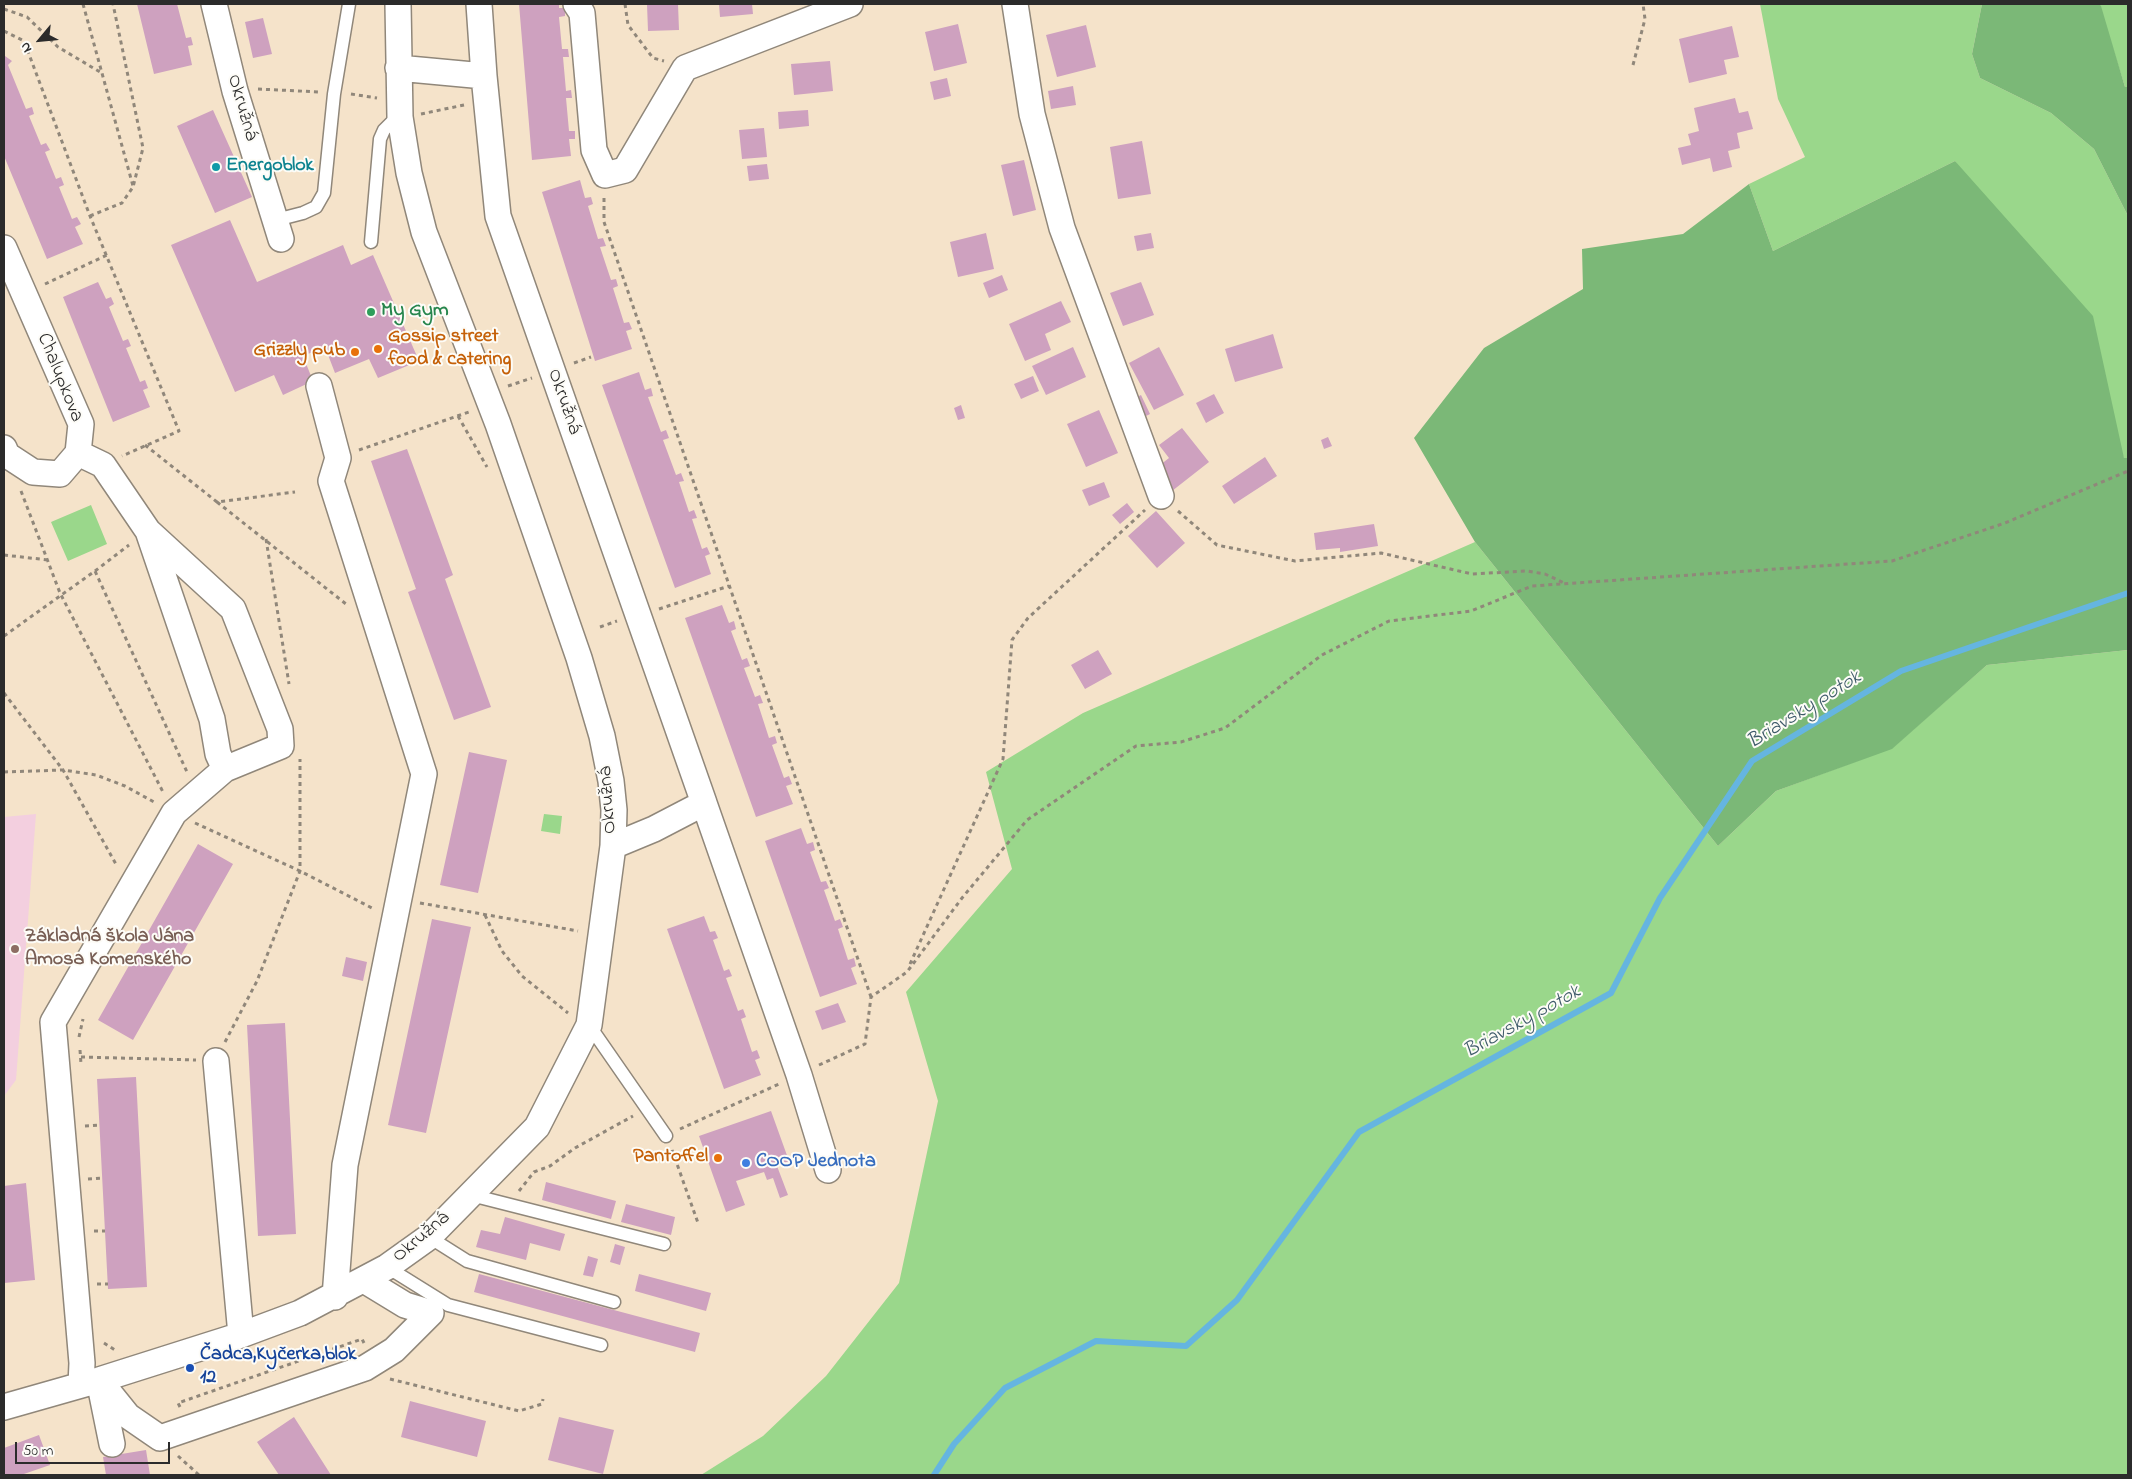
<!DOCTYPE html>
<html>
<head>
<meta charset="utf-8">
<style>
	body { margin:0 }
	#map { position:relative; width:2132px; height:1479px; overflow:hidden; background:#f5e3ca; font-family:"Indie Flower",sans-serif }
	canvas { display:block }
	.frame { position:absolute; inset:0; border:5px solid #2b2b2b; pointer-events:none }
	.north { position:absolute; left:15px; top:15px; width:50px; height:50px; -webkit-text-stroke:4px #fdfcf7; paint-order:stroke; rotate:242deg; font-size:14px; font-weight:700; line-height:20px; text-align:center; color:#2b2b2b }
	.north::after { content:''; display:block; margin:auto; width:18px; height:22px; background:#2b2b2b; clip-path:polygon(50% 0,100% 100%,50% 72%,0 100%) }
	.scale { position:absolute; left:15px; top:1442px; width:155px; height:22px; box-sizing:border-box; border:2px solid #2b2b2b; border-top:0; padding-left:6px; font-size:15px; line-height:18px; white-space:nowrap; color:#2b2b2b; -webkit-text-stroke:4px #fdfcf7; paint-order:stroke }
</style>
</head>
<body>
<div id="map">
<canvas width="2132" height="1479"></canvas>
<div class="frame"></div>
<div class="north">N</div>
<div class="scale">50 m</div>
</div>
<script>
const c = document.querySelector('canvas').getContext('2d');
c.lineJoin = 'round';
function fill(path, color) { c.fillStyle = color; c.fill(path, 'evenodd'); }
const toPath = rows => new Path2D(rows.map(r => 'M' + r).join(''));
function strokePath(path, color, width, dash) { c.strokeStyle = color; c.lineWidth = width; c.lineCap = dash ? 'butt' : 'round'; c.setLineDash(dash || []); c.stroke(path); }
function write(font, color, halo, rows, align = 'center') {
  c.font = font + ' "Indie Flower",sans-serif'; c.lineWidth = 4; c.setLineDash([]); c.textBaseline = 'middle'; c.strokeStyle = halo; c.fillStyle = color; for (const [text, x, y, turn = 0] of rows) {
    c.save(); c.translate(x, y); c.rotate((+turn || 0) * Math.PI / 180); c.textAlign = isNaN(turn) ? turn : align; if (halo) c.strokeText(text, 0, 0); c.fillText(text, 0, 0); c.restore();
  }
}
fill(toPath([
	[36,814,16,1080,4,1096,4,817]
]), '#f3cfdf');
fill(toPath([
	[1760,4,1982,4,1972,54,1980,78,2051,113,2094,149,2128,216,2128,458,2124,458,1955,161,1773,251,1749,184,1805,157,1778,99],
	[2099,4,2128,4,2128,87,2125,87],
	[91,505,107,544,68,561,51,522],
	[1475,542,1718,846,1776,791,1892,748,1987,665,2128,650,2128,1475,701,1475,763,1436,826,1376,899,1283,938,1101,906,992,1012,869,986,772,1083,713],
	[544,814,562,816,560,834,541,831]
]), '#9ad78b');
fill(toPath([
	[1982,4,2099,4,2101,6,2125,87,2128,87,2128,216,2094,149,2051,113,1980,78,1972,54],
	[1955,161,2093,316,2124,458,2128,458,2128,650,1987,665,1892,749,1776,791,1718,846,1475,542,1414,438,1484,348,1583,289,1582,249,1683,234,1749,184,1773,251]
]), '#7bb877');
strokePath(toPath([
	[934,1475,954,1444,1005,1388,1096,1341,1186,1346,1237,1300,1359,1132,1611,993,1660,898,1752,761,1901,671,2128,593]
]), '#65b5e0', 6);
fill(toPath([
	[137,4,177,4,186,38,191,37,193,45,188,46,192,65,154,74],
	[519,4,559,4,559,8,565,8,565,16,559,17,562,49,568,49,569,57,563,57,566,91,571,90,572,98,566,98,569,131,575,131,575,139,569,139,571,156,532,160],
	[647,4,678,4,679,30,648,31],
	[719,4,752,4,753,14,720,17],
	[263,18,272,54,253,58,245,22],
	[958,24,967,63,934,71,925,32],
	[1086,25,1096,67,1057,77,1046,35],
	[1732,26,1739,57,1724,60,1727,74,1689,83,1679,39],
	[5,56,12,61,8,65,26,109,32,107,34,114,29,116,41,145,46,143,50,150,45,152,56,179,61,177,64,185,59,187,72,219,77,217,81,224,75,227,83,244,47,259,4,156],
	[830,61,833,91,794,95,791,64],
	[947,78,951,96,934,100,930,82],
	[1073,86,1076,105,1051,109,1048,91],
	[1735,98,1739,113,1748,111,1753,129,1737,133,1740,148,1728,151,1732,167,1713,172,1710,158,1682,165,1678,148,1691,145,1688,134,1699,131,1694,108],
	[213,110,252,197,215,213,177,126],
	[808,110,809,126,779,129,778,112],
	[764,128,767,157,742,159,739,130],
	[1142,141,1151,194,1118,199,1110,147],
	[1024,160,1036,210,1013,216,1001,165],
	[767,164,769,179,749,181,747,166],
	[580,180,585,198,591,197,593,204,588,206,598,239,603,238,606,246,600,247,611,280,616,279,618,286,613,288,624,323,629,322,632,329,626,331,632,349,595,361,542,192],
	[230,220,257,282,343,245,351,265,373,255,419,361,378,378,369,359,335,373,325,347,303,356,313,381,283,395,274,375,235,392,171,245],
	[986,233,994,269,958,277,950,242],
	[1151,233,1154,248,1137,251,1134,236],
	[1002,275,1008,290,989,298,983,283],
	[98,282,106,299,111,297,114,304,109,307,123,341,128,339,131,346,126,348,140,382,145,380,148,388,143,390,150,407,113,422,63,297],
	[1141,282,1154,315,1123,326,1110,293],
	[1061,301,1071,322,1045,334,1051,350,1025,361,1009,324],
	[1273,334,1283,368,1235,382,1225,349],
	[1073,347,1086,377,1046,395,1032,366],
	[1159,347,1184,395,1154,410,1129,363],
	[639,372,645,390,651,388,653,396,648,397,661,432,666,430,669,438,663,440,676,475,681,473,684,481,679,482,689,512,694,510,697,518,692,519,702,549,707,547,710,554,705,556,711,574,675,588,602,385],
	[1033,376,1039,391,1021,399,1014,384],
	[1214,394,1224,413,1206,423,1196,403],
	[1141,395,1150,414,1140,419,1131,400],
	[961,405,965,418,958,420,954,408],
	[1099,410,1118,453,1086,467,1067,424],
	[1182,428,1209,462,1172,491,1155,469,1169,458,1159,445],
	[1328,437,1332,446,1324,449,1321,440],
	[407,449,453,575,445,579,491,707,454,720,408,592,416,589,371,461],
	[1265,457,1277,476,1234,504,1222,486],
	[1104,482,1110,497,1089,506,1082,490],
	[1127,503,1134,512,1120,524,1112,515],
	[1156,511,1185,543,1157,568,1128,536],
	[1374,524,1378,546,1340,552,1340,548,1316,550,1314,533],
	[722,605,729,623,734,621,736,629,731,631,742,660,747,658,750,666,744,668,755,697,760,695,763,703,758,704,769,738,775,736,777,743,772,745,784,778,789,776,792,784,786,786,793,804,756,817,685,618],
	[1098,650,1112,674,1085,689,1071,665],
	[469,752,507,760,478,893,440,885],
	[801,828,807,844,813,842,815,850,810,852,821,882,826,881,829,888,824,890,835,921,840,919,843,927,838,929,848,960,854,958,856,966,851,968,857,984,820,997,765,841],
	[198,844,233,864,133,1040,98,1020],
	[704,916,710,932,715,931,718,938,713,940,724,971,729,969,732,976,726,978,738,1011,743,1009,746,1017,741,1019,752,1052,757,1050,760,1058,755,1060,761,1075,724,1089,667,929],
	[432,919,471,927,426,1133,388,1125],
	[346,957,367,962,363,981,342,976],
	[838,1003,846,1022,822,1030,815,1011],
	[285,1023,296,1234,258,1236,247,1025],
	[136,1077,147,1287,108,1289,97,1079],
	[771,1111,789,1161,777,1166,788,1195,780,1198,773,1178,767,1180,764,1172,736,1181,745,1205,726,1212,699,1136],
	[546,1182,616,1201,611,1219,542,1200],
	[26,1183,35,1280,4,1283,4,1186],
	[626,1204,675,1217,671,1235,621,1222],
	[505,1217,565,1234,560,1251,530,1243,526,1260,476,1247,481,1230,500,1234],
	[615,1244,625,1247,620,1265,610,1262],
	[588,1256,598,1259,593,1277,583,1275],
	[479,1274,700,1333,695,1352,474,1292],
	[639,1274,711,1293,706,1311,635,1291],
	[410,1401,486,1421,477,1457,401,1437],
	[294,1417,331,1475,279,1475,257,1442],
	[559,1417,614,1430,603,1474,548,1460],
	[39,1435,50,1465,21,1475,4,1475,4,1448],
	[146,1450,150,1475,106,1475,103,1457]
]), '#cea1bf');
const lane = toPath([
	[276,220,303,213,316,207,324,193,334,94,349,4],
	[371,242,380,139,384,130,399,115],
	[589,1025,666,1136],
	[471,1195,664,1244],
	[429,1237,467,1261,614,1302],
	[387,1267,448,1305,601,1345]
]);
const street = toPath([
	[214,4,235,91,281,239],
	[479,4,484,76],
	[576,4,582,13,594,150,605,175,625,170,685,68,850,4],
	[1015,4,1032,114,1062,228,1161,496],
	[398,68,484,76,498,216,704,803],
	[4,248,81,424,78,453,60,474,33,472,7,455,4,448],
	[319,386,338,458,331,481,424,774,345,1165,335,1297],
	[78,453,103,465,148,531,212,719,218,754,225,769],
	[613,846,654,829,704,803,799,1075,828,1170],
	[216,1061,241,1335],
	[99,1380,128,1416,160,1438,365,1368,394,1350,431,1313,405,1305,364,1280],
	[81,1385,82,1363,53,1022,174,813,225,769,281,746,280,729,233,609,148,531],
	[100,1385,112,1444],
	[4,1407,99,1380,241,1335,300,1313,387,1267,429,1237,537,1127,589,1025,613,846,614,810,611,781,602,736,579,658,498,424,424,232,409,173,400,117,398,4]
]);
strokePath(lane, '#90877a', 15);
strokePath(street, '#90877a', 28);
strokePath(toPath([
	[83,4,133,186],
	[625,4,628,25,653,58,664,61],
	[4,9,27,17,58,47,100,72],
	[4,31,24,41,90,216,179,431,122,456],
	[1633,65,1645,19,1643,4],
	[258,89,320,92],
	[351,94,377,98],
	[421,114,464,105],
	[604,198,604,222,871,997],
	[90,216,122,203,133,187,143,148,113,4],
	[45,284,107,255],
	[574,363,591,357],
	[508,386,532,378],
	[458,416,487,467],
	[145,445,217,502,295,492],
	[359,450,469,412],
	[21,491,60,593,163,792],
	[217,502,346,604],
	[1178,511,1217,545,1295,561,1381,553,1472,574,1527,571,1545,574,1564,583],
	[266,539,289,684],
	[4,555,48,560],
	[95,571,129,545],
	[659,609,729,586],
	[600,627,617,621],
	[4,636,95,571,187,772],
	[4,693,63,770,117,866],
	[4,772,63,770,96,775,125,786,154,802],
	[195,823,300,871,374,909],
	[420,903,578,931],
	[485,915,502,951,522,976,568,1013],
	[910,964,1003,759,1012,640,1028,618,1145,510],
	[79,1037,83,1019],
	[225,1042,257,981,300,871,300,759],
	[80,1050,81,1064],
	[81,1057,196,1060],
	[819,1065,865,1044,871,997,907,972,962,898,1027,820,1136,746,1181,742,1225,728,1322,655,1389,621,1471,611,1532,586,1892,561,2005,523,2128,471],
	[85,1126,100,1125],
	[680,1129,779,1084],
	[672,1150,698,1223],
	[88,1179,102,1178],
	[519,1191,534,1172,550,1166,575,1148,633,1116],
	[94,1231,105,1231],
	[97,1284,108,1284],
	[104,1343,115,1350],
	[390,1379,519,1411,542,1404,543,1399],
	[180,1407,178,1403,362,1339,364,1343],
	[178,1456,199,1475]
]), '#90877a', 3, [4, 4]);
strokePath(lane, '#fff', 12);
strokePath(street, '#fff', 25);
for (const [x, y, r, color] of [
	[216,167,5,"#0f9aa8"],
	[371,312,5,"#2e9e5b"],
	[378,349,5,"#e8710a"],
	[355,352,5,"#e8710a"],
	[15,949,5,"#8d6e63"],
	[718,1158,5,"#e8710a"],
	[746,1163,5,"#3f7fe0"],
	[190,1368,5,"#1a4fb4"]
]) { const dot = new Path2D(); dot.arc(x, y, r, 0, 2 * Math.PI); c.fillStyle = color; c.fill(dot); strokePath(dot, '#fdfcf7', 2); }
write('20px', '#2b2b2b', '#fdfcf7', [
	["Okružná",241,108,74],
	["Chalupkova",59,378,68],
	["Okružná",563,402,71],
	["Okružná",609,800,-94],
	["Okružná",422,1238,-40]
]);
write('bold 20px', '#0d838f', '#fdfcf7', [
	["Energoblok",226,167]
], 'left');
write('bold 20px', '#27864d', '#fdfcf7', [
	["My Gym",381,312]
], 'left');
write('bold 20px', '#c56008', '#fdfcf7', [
	["Gossip street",388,338,"left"],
	["food & catering",388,361,"left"],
	["Grizzly pub",345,352],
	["Pantoffel",708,1158]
], 'right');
write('bold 20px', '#785e54', '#fdfcf7', [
	["Základná škola Jána",25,938],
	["Amosa Komenského",25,961]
], 'left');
write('bold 20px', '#366cbe', '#fdfcf7', [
	["COOP Jednota",756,1163]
], 'left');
write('bold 20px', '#164399', '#fdfcf7', [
	["Čadca,Kyčerka,blok",200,1356],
	["12",200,1379]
], 'left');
write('italic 21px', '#3f5b6a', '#fdfcf7', [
	["Briavsky potok",1805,711,-32],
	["Briavsky potok",1523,1023,-29]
]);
</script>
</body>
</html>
